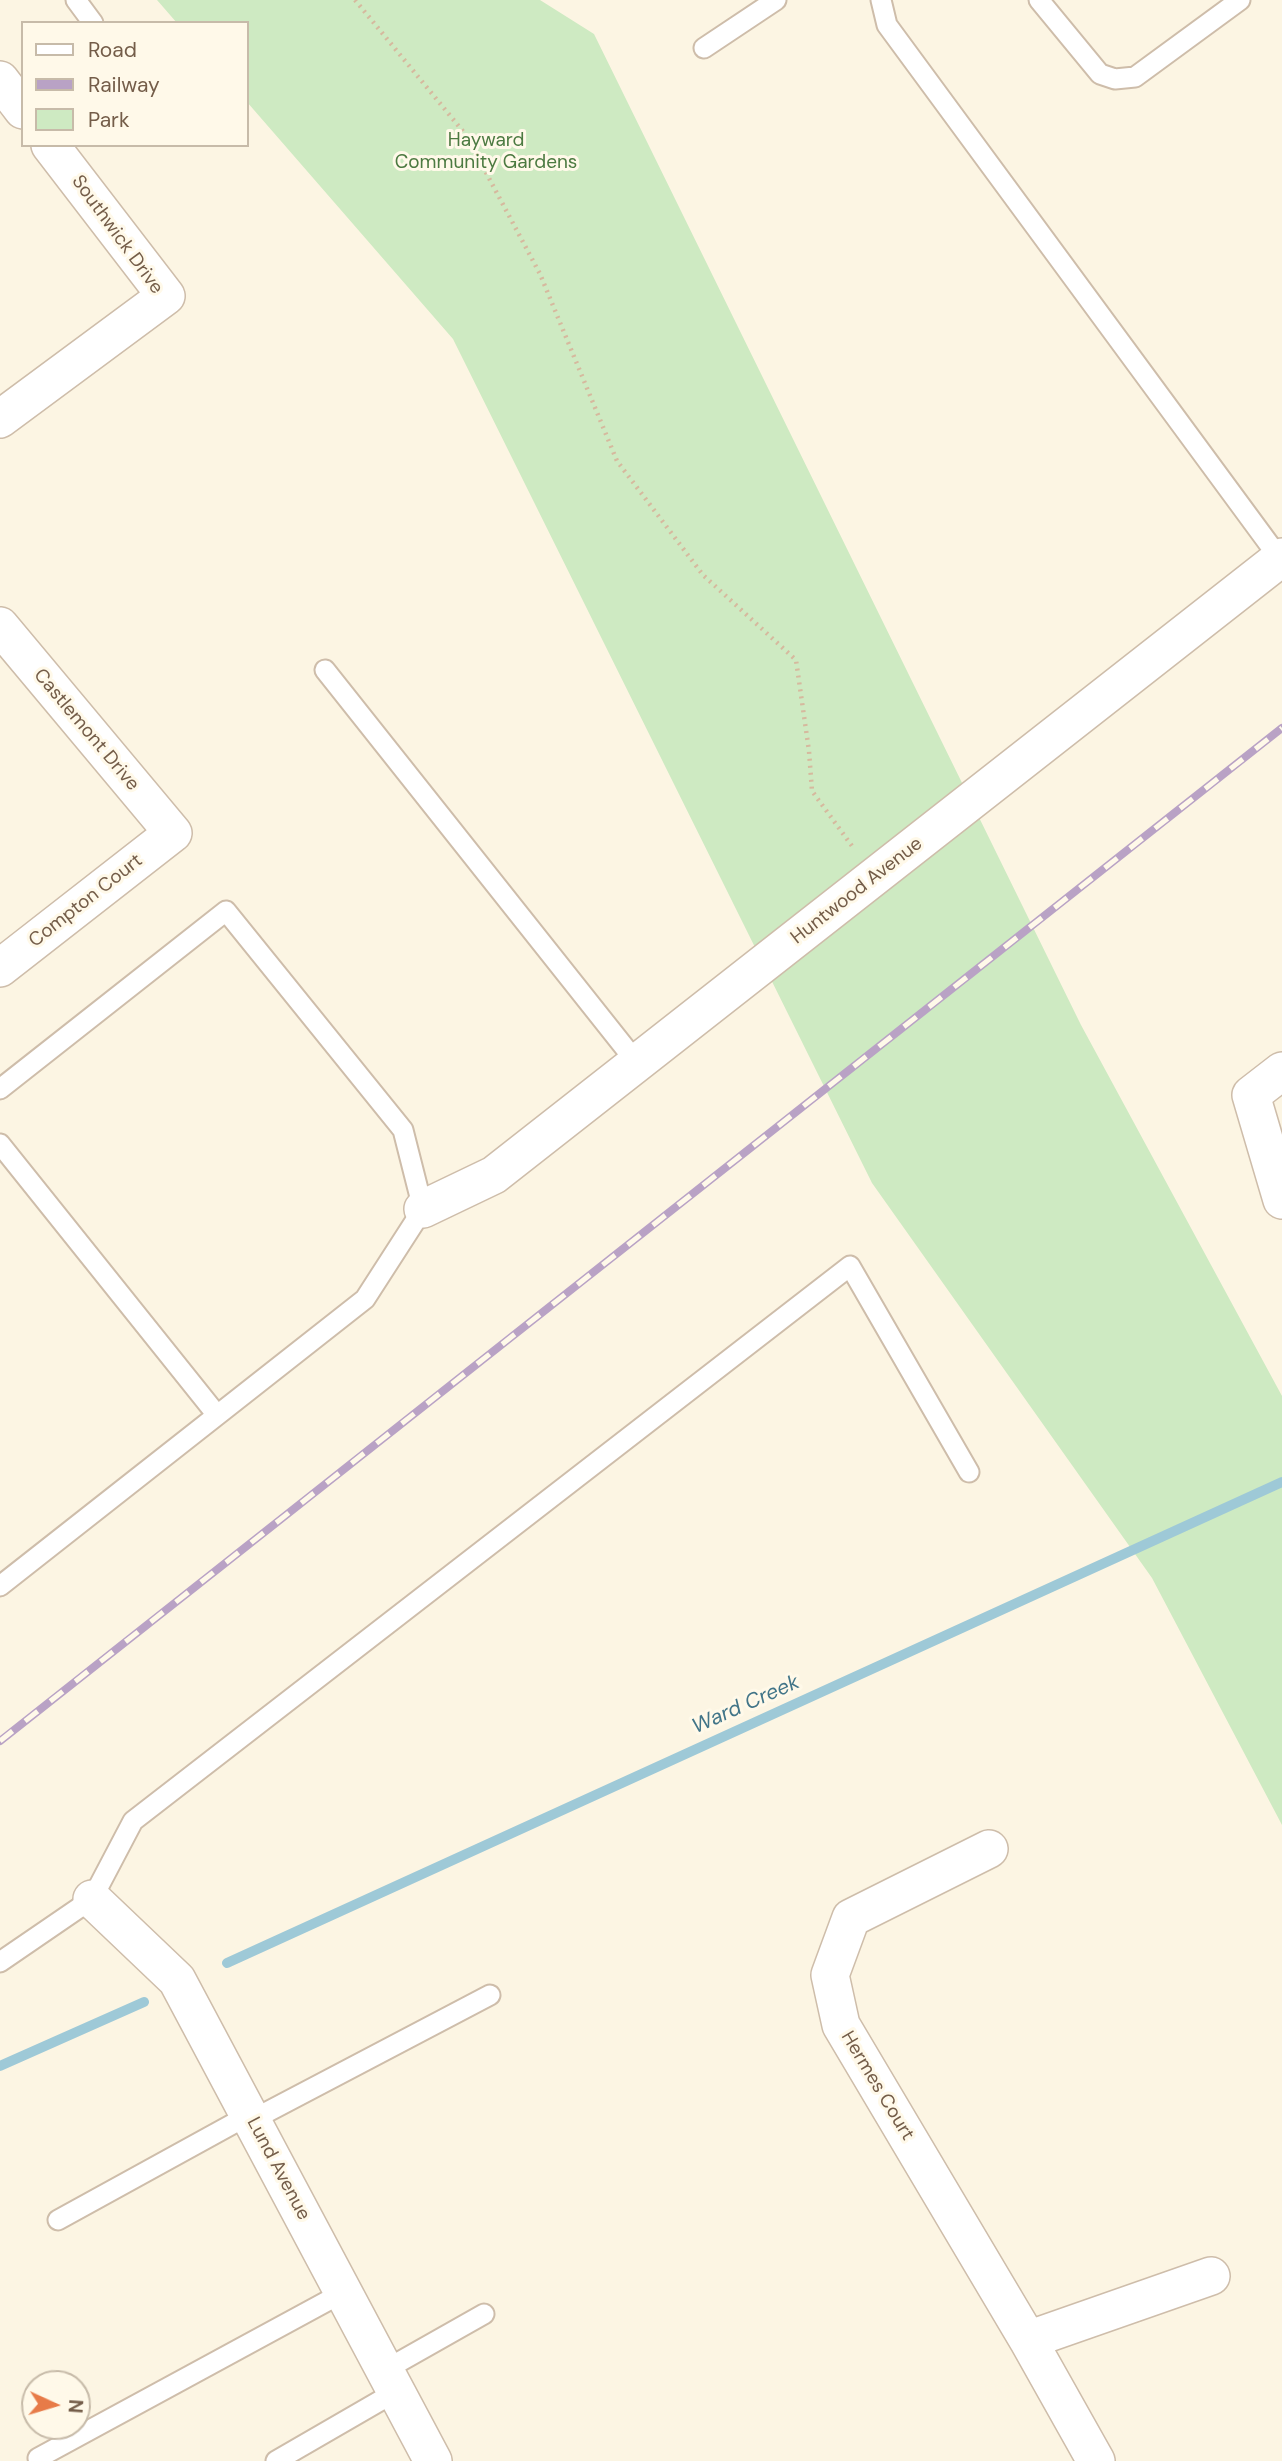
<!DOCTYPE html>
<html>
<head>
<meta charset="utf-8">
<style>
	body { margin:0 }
	#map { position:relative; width:1282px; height:2461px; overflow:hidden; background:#fcf5e3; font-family:"DM Sans",sans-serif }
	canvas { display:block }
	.legend { position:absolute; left:21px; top:21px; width:228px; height:126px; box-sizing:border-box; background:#fff9e9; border:2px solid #c7bba9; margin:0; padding:9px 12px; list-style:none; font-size:21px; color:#745d49 }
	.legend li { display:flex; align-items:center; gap:14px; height:35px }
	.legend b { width:35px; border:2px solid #c7bba9 }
	.north { position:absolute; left:21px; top:2370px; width:70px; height:70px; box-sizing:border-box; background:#fff9e9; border:2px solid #c7bba9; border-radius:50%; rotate:94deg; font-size:19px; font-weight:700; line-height:28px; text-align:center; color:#745d49 }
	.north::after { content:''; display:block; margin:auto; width:24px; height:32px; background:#e77b48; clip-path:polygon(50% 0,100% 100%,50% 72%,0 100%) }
</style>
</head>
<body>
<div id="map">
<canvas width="1282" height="2461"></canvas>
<ul class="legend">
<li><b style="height:9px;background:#fff"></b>Road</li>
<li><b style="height:9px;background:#b9a2c5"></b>Railway</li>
<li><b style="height:19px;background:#ceeac2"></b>Park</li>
</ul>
<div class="north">N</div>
</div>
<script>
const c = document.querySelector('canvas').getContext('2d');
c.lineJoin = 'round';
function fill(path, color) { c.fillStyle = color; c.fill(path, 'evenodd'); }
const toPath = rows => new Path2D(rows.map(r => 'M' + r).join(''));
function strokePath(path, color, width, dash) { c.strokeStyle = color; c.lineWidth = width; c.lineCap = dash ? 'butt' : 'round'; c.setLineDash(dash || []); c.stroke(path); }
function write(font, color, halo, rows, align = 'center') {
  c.font = font + ' "DM Sans",sans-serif'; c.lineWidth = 6; c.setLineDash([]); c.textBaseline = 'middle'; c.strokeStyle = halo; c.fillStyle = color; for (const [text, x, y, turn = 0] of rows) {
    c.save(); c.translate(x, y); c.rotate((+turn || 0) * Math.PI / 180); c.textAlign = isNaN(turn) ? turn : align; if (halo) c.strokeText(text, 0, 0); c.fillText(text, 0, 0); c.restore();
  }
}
fill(toPath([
	[157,0,540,0,594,34,1081,1025,1282,1396,1282,1825,1152,1578,872,1183,453,339,247,102,247,23,177,23]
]), '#ceeac2');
strokePath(toPath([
	[227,1963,1282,1482],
	[0,2066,144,2002]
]), '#9ec9d7', 10);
const service = toPath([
	[76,0,93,23],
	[881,0,887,25,1280,559],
	[1039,0,1100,74,1115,79,1135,77,1240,0],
	[704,48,776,0],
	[325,670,637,1063],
	[0,1089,226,911,403,1130,423,1209,365,1299,0,1586],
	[0,1144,217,1415],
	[0,1962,92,1899,133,1821,850,1266,969,1472],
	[252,2120,490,1995],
	[58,2220,249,2115],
	[385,2370,484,2314],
	[38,2458,344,2292],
	[276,2461,397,2391]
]);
const minor = toPath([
	[0,80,23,110],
	[0,419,166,296,50,145],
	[0,626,173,833,0,968],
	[1282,1071,1251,1095,1282,1200],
	[423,1209,494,1175,1282,557],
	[989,1849,851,1918,830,1975,841,2025,1028,2340,1096,2461],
	[92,1899,177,1980,433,2461],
	[1028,2340,1211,2276]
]);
strokePath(service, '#cebdaa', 23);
strokePath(minor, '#cebdaa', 40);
strokePath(toPath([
	[355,0,466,135,540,274,617,461,703,575,796,660,809,751,812,791,852,846]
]), '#d6b99e', 4.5, [2, 5]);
strokePath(service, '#fff', 19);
strokePath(minor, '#fff', 37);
const rail = toPath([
	[0,1741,1282,728]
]);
strokePath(rail, '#b9a2c5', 8);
strokePath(rail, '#fff9e9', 5, [16]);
write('19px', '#4c7a41', '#fff9e9', [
	["Hayward",486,141],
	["Community Gardens",486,163]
]);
write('19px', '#745d49', '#fff9e9', [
	["Southwick Drive",117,235,54],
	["Castlemont Drive",86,730,50],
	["Huntwood Avenue",857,891,-38],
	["Compton Court",86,901,-38],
	["Hermes Court",877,2086,59],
	["Lund Avenue",278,2169,62]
]);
write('italic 21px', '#427588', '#fff9e9', [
	["Ward Creek",746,1705,-24]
]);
</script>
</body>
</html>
